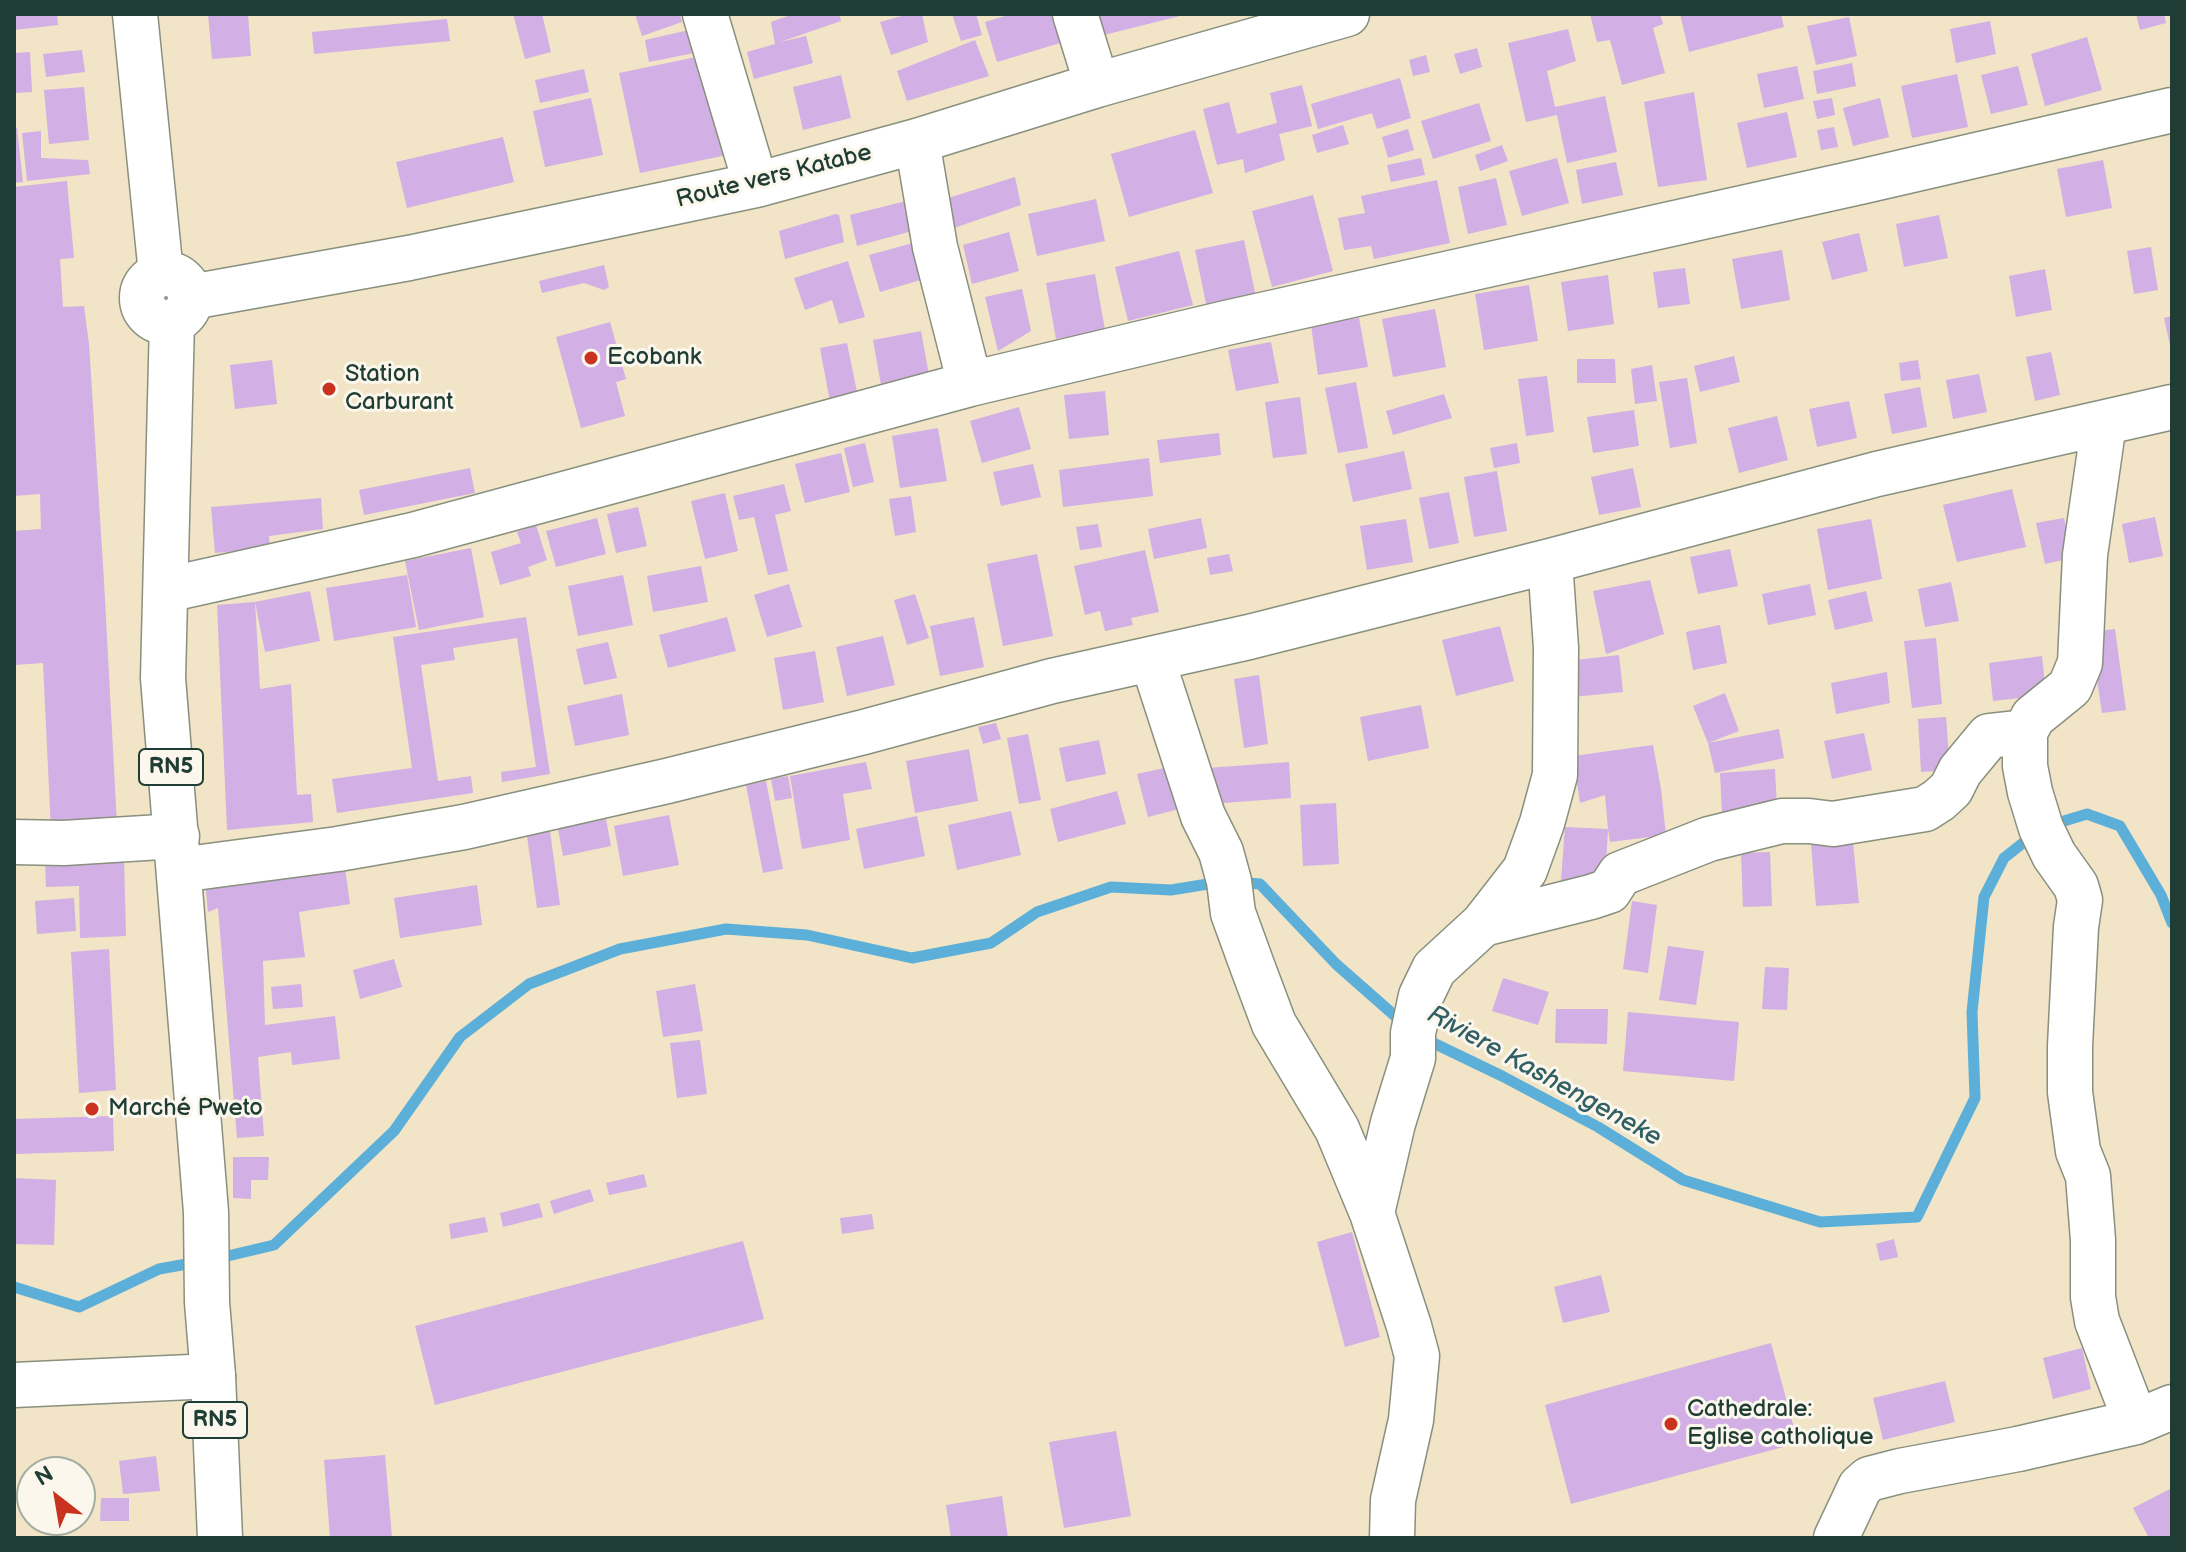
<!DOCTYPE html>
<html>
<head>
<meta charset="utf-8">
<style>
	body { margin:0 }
	#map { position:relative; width:2186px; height:1552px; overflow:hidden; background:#f1e4c7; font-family:"Balsamiq Sans",sans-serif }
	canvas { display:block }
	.frame { position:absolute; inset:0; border:16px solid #1f3d34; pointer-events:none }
	.north { position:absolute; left:16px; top:1456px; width:80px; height:80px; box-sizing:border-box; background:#fbf7ec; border:2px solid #a3ada2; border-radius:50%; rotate:329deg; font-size:22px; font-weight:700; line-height:32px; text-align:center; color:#1f3d34 }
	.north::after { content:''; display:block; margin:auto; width:28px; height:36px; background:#c8321e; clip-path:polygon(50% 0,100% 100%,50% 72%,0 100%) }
</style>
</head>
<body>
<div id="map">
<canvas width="2186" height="1552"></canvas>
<div class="frame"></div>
<div class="north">N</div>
</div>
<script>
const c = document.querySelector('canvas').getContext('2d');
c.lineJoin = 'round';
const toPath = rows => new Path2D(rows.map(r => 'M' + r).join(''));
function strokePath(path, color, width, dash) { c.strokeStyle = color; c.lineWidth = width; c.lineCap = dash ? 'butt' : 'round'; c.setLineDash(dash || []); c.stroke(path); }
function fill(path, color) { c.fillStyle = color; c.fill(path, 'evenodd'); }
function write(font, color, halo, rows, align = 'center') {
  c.font = font + ' "Balsamiq Sans",sans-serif'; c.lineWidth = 6; c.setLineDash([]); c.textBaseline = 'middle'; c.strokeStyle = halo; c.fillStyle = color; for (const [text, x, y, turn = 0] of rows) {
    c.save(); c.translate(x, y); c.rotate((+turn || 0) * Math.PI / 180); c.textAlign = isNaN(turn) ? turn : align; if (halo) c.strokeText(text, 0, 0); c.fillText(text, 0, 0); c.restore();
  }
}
strokePath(toPath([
	[2051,825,2087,814,2120,826,2161,895,2172,923],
	[1237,882,1260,884,1336,964,1403,1023],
	[1423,1038,1502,1076,1598,1127,1683,1180,1820,1222,1917,1217,1975,1098,1972,1012,1984,897,2004,858,2033,835],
	[215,1259,274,1245,394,1131,460,1037,529,984,620,949,726,929,807,935,912,958,991,943,1037,912,1111,887,1171,890,1220,882],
	[14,1287,79,1307,159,1269,198,1262]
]), '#5cafd8', 11);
fill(toPath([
	[14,14,57,14,58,25,14,30],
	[208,14,248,14,251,56,212,59],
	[513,14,542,14,551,52,525,59],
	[635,14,680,14,682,22,642,36],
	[793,14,839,14,841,21,780,42,806,36,813,63,754,79,747,52,775,44,771,22],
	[909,14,922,14,928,42,891,55,880,22],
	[952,14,976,14,982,35,961,41],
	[1012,14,1051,14,1060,43,997,62,985,22],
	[1098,14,1184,14,1184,15,1104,35],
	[1590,14,1660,14,1663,24,1653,28,1665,73,1622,85,1610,40,1597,42],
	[1680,14,1781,14,1784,27,1689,52],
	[2136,14,2164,14,2166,23,2140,30],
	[1849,17,1857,56,1816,65,1807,26],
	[447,19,450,41,314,54,312,32],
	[1990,21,1996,54,1956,63,1950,29],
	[1568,29,1576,61,1547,71,1555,107,1605,96,1617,152,1567,163,1557,115,1526,122,1508,43],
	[689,30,694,53,649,62,645,40],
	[2087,37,2102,90,2045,106,2031,54],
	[975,40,989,76,907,101,897,71],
	[1477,48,1482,67,1460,74,1454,54],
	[82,50,85,72,46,77,43,54],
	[30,52,32,92,14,93,14,53],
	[706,55,727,155,640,173,619,73],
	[1426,55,1430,72,1413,76,1409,60],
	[1852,63,1856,86,1817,94,1813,71],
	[1797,66,1804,99,1764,108,1757,74],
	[2018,66,2028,105,1991,114,1981,75],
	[584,69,589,92,540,103,535,80],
	[1957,74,1968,127,1912,138,1901,86],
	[841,75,851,118,803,130,793,87],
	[1400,78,1411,118,1377,129,1372,113,1318,129,1311,104],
	[1302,85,1312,126,1279,134,1285,160,1245,173,1243,159,1217,165,1203,109,1229,102,1237,134,1277,123,1270,93],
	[84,87,89,140,49,144,44,90],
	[1694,92,1707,180,1658,187,1644,102],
	[591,98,603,155,545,167,533,111],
	[1832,98,1835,115,1817,119,1813,101],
	[1880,98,1889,137,1853,146,1843,108],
	[1479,103,1491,141,1433,159,1421,121],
	[1787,112,1797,157,1747,168,1737,123],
	[1343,125,1349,144,1317,153,1312,135],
	[1834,127,1838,147,1821,150,1817,130],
	[14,128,17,128,23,182,14,183],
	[1408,129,1414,150,1388,158,1382,137],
	[1195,130,1213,193,1129,217,1111,154],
	[41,131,41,158,88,160,90,174,27,181,22,133],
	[503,137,514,182,407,208,396,162],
	[1502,145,1508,161,1480,171,1475,155],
	[1421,158,1425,175,1391,182,1387,165],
	[1557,158,1569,203,1522,216,1509,171],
	[2103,160,2112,208,2066,217,2057,169],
	[1616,162,1623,195,1582,204,1576,170],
	[1015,177,1021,205,948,230,939,201],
	[1496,178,1507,225,1468,234,1458,187],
	[1437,180,1450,243,1374,259,1371,246,1344,250,1338,218,1365,213,1361,196],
	[67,181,74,258,60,259,63,307,84,306,89,344,104,581,117,825,51,831,43,663,14,665,14,531,41,529,40,494,14,496,14,187],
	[1313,195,1333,271,1272,287,1252,211],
	[914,199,923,228,857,246,850,215],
	[1096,199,1105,241,1037,256,1028,214],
	[836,214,839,215,844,242,785,259,779,231],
	[1939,215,1948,258,1904,267,1896,224],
	[1009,232,1019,271,972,284,963,245],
	[1859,233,1868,271,1832,280,1822,242],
	[1244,240,1257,302,1208,313,1195,250],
	[913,243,924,279,880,292,869,255],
	[2151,247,2158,290,2134,294,2127,251],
	[1782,250,1790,300,1741,309,1732,259],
	[1179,251,1193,305,1128,321,1115,267],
	[848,261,865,317,839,324,832,300,805,310,794,278],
	[604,265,609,287,604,290,584,283,542,293,539,281],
	[1685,268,1690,304,1658,308,1653,272],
	[2045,269,2052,310,2016,317,2009,276],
	[1095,274,1105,330,1056,339,1046,283],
	[1608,275,1614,324,1568,331,1561,282],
	[1529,285,1538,341,1484,350,1475,294],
	[1022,289,1031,331,998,351,985,297],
	[1435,309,1446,367,1393,377,1382,319],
	[2172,316,2172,350,2171,350,2164,318],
	[1359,318,1368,367,1318,375,1311,325],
	[610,322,626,379,616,382,625,416,581,428,556,337],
	[921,331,929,375,881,385,873,340],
	[1271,342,1279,383,1236,391,1228,350],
	[847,343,858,397,830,402,820,348],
	[2051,352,2060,395,2035,401,2026,357],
	[1734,356,1740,382,1700,392,1694,366],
	[1577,359,1615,359,1616,383,1577,383],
	[272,360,277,404,235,409,230,365],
	[1918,360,1921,379,1901,381,1899,363],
	[1652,365,1657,401,1635,404,1631,369],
	[1979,374,1987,412,1953,419,1946,380],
	[1547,376,1554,432,1526,436,1518,379],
	[1687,378,1697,443,1670,448,1659,382],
	[1356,382,1368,448,1338,453,1325,388],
	[1920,387,1927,427,1892,434,1884,394],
	[1105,391,1109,435,1069,439,1064,395],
	[1444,394,1452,418,1393,435,1386,411],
	[1300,397,1307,454,1273,458,1265,402],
	[1849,401,1857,438,1817,447,1809,409],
	[1019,407,1031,449,982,463,970,421],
	[1634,410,1639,446,1593,453,1587,417],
	[1777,416,1788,460,1739,473,1728,428],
	[938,428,947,481,900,488,892,436],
	[1219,433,1221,455,1160,463,1157,440],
	[865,443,874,482,853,487,844,448],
	[1517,443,1520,463,1494,468,1490,448],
	[1404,451,1412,489,1353,502,1345,464],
	[841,453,850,492,805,503,795,464],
	[1149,458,1153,496,1063,507,1059,470],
	[1033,464,1041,497,1001,506,993,472],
	[470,468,475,493,364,515,359,490],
	[1633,468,1641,507,1599,515,1591,477],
	[1497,471,1507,531,1474,537,1464,477],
	[784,484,791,511,775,515,788,571,768,575,754,517,739,520,733,496],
	[2012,489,2026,547,1957,562,1943,505],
	[1449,492,1459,543,1429,549,1419,498],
	[725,493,738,551,705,559,691,501],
	[911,496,916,532,895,536,889,499],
	[321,498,323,529,269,536,270,548,215,553,211,507],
	[638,507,647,546,616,553,607,514],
	[2155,517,2163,556,2129,563,2122,524],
	[597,518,606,554,556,567,546,531],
	[1201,518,1207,548,1154,559,1148,529],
	[2064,518,2072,558,2045,564,2036,523],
	[1406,519,1413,562,1367,570,1360,526],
	[1871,519,1882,579,1828,590,1817,529],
	[1098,524,1102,547,1080,550,1076,527],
	[536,525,547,560,528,567,531,576,500,585,491,552,521,543,517,532],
	[471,548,484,617,419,630,405,561],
	[1730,549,1738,586,1698,594,1690,557],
	[1145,550,1159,612,1131,618,1133,625,1105,631,1100,611,1085,615,1074,566],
	[1037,554,1053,636,1003,646,987,564],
	[1229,554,1233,571,1210,575,1207,558],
	[701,566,708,602,653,612,647,576],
	[407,575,416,627,334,641,326,588],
	[623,575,633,625,578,636,568,586],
	[1650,580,1664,634,1606,654,1593,591],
	[1951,582,1959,621,1925,627,1918,589],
	[789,584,802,627,767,637,754,595],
	[1810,584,1816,615,1768,625,1762,594],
	[310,591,320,641,265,652,255,602],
	[1866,591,1873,621,1835,630,1828,600],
	[915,594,929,638,907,645,894,600],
	[255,602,260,689,291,684,297,795,311,794,313,822,227,830,217,605],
	[526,617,550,774,502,782,501,772,536,767,517,638,453,648,455,660,421,665,438,781,471,776,473,793,337,813,332,779,412,768,393,637],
	[727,617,736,651,668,668,659,635],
	[974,617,984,667,940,676,930,626],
	[1720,625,1727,663,1693,670,1686,632],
	[1500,626,1514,681,1456,696,1442,640],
	[2115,629,2126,710,2102,713,2090,632],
	[883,636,895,685,847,696,836,647],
	[1936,638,1942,704,1912,708,1904,641],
	[608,642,617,678,584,685,576,649],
	[815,651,824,702,783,710,774,658],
	[1619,655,1623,692,1572,697,1567,661],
	[2042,656,2046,695,1993,701,1989,663],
	[1887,672,1890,703,1836,714,1831,683],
	[1259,675,1268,744,1244,748,1234,679],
	[1725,693,1739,731,1708,743,1779,729,1784,758,1715,773,1708,743,1693,706],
	[622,694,629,735,575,746,567,706],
	[1421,705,1429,748,1368,761,1360,717],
	[1946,717,1950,770,1921,772,1918,719],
	[996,723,1001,739,983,744,978,727],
	[1864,733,1872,770,1832,779,1824,741],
	[1028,734,1041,800,1019,804,1007,738],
	[1099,740,1106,774,1066,782,1059,748],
	[1653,745,1661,789,1666,835,1610,842,1608,829,1605,883,1561,881,1565,827,1608,829,1605,795,1580,803,1573,756],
	[969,749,978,801,915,813,906,761],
	[866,762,872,789,843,794,850,840,802,849,790,776],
	[1289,762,1291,798,1209,804,1207,768],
	[1169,767,1179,809,1148,817,1137,774],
	[1775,769,1777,809,1722,813,1720,773],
	[788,776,792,798,775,801,771,779],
	[766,781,783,869,763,873,746,785],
	[1117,791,1126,824,1058,842,1050,809],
	[1336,803,1339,864,1303,866,1300,805],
	[1011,811,1021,855,957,870,948,825],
	[669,815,679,865,623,876,614,826],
	[917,816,925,856,864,869,856,829],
	[606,819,611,846,563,856,558,829],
	[550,831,560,905,537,908,527,836],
	[1853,842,1859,903,1816,906,1811,844],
	[1770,852,1772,906,1743,907,1741,853],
	[124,858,126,936,80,938,79,886,46,887,45,860],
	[345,868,350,904,299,912,305,957,263,961,265,1025,335,1016,340,1059,292,1065,291,1052,258,1057,264,1136,237,1138,218,908,208,912,205,882],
	[477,885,482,925,400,938,394,898],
	[74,898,76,931,37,934,35,901],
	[1632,901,1657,905,1648,973,1623,969],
	[1668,946,1704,951,1696,1005,1659,1000],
	[109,949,116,1090,79,1093,71,952],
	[394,959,402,987,360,999,353,970],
	[1765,967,1789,968,1787,1010,1762,1009],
	[1503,978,1549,992,1538,1025,1492,1011],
	[301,984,303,1007,273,1009,271,987],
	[695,984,703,1031,663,1037,656,991],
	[1556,1009,1608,1009,1607,1044,1555,1043],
	[1628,1012,1739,1022,1734,1081,1623,1071],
	[700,1040,707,1094,677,1098,670,1043],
	[113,1116,114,1151,14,1154,14,1119],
	[233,1157,269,1157,268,1180,251,1180,251,1199,233,1198],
	[644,1174,647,1187,609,1195,606,1183],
	[14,1178,56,1180,54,1245,14,1244],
	[590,1189,594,1201,554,1214,550,1201],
	[539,1203,543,1217,503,1227,500,1213],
	[872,1214,874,1229,842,1234,840,1218],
	[485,1217,488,1232,451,1239,449,1224],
	[1352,1232,1380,1337,1345,1347,1317,1242],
	[1894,1239,1898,1257,1880,1261,1876,1244],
	[743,1241,764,1319,435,1405,415,1326],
	[1601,1275,1610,1312,1563,1323,1554,1287],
	[1771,1343,1798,1443,1571,1504,1545,1405],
	[2082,1348,2091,1389,2053,1399,2043,1358],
	[1945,1381,1955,1422,1883,1440,1873,1398],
	[1116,1431,1131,1516,1064,1528,1049,1442],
	[385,1455,392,1538,330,1538,324,1460],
	[156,1456,160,1491,123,1494,119,1461],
	[2172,1488,2172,1538,2149,1538,2133,1508],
	[1002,1496,1008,1538,951,1538,946,1505],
	[101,1498,129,1498,129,1521,100,1521]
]), '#d2afe4');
const minor = toPath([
	[705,14,756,185],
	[1075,14,1097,85],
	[917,141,935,247,970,384],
	[191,297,409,258,756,185,917,141,1097,85,1347,14],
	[2104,423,2085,555,2080,663,2070,687,2033,717,2025,732,2025,766,2030,792,2041,828,2054,855,2076,886,2080,900,2076,927,2070,1046,2070,1092,2078,1151,2088,1176,2093,1240,2093,1297,2097,1321,2136,1422],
	[166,590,413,535,970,384,1226,323,1864,181,2172,110],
	[1152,659,1203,816,1221,852,1229,881,1233,913,1253,968,1274,1024,1337,1129,1372,1213,1409,1326,1417,1356,1411,1420,1393,1500,1392,1538],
	[14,842,64,843,177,836],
	[179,870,338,849,464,827,667,781,864,732,1052,681,1249,637,1550,561,1877,474,2172,407],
	[1483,924,1525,870,1542,823,1555,775,1556,648,1550,561],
	[1372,1213,1393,1123,1413,1058,1413,1033,1421,996,1434,969,1483,924,1591,897,1609,891,1620,874,1709,839,1782,821,1809,821,1833,824,1925,809,1939,800,1951,789,1960,771,1989,736,2025,732],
	[14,1385,213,1376],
	[1836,1538,1860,1487,1869,1479,1900,1471,2018,1449,2136,1422,2172,1407]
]);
const highway = toPath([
	[135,14,161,274],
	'142 298a24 24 0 1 1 48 0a24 24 0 1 1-48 0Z',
	[172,321,163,678,206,1212,207,1302,213,1376,220,1538]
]);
strokePath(minor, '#88907e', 47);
strokePath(highway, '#88907e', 47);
strokePath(minor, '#fff', 44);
strokePath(highway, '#fff', 44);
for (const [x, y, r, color] of [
	[591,358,8,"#c8321e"],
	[329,389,8,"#c8321e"],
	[92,1109,8,"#c8321e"],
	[1671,1424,8,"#c8321e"]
]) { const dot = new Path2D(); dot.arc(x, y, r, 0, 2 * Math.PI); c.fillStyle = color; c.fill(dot); strokePath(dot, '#fbf7ec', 3); }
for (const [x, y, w] of [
	[171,767,64],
	[215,1420,64]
]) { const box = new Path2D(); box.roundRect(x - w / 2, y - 18, w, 36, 6); c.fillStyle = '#fbf7ec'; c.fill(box); strokePath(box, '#1f3d34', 2); }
write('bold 22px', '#1f3d34', null, [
	["RN5",171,767],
	["RN5",215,1420]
]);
write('24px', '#1f3d34', '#fbf7ec', [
	["Route vers Katabe",774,177,-14]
]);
write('24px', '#1f3d34', '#fbf7ec', [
	["Ecobank",607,358],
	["Station",345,375],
	["Carburant",345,403],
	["Marché Pweto",108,1109],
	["Cathedrale:",1687,1410],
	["Eglise catholique",1687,1438]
], 'left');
write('italic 26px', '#315f65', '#fbf7ec', [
	["Riviere Kashengeneke",1544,1077,29]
]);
</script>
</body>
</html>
